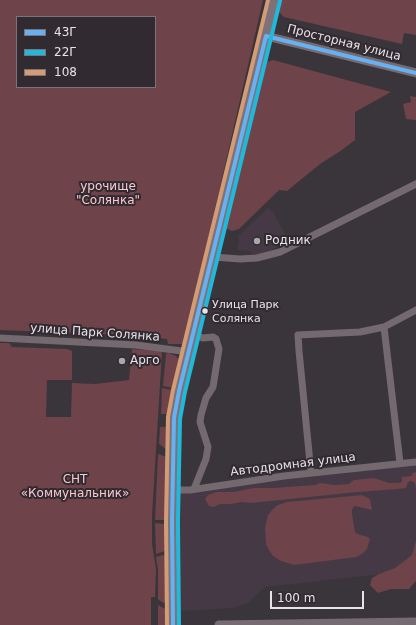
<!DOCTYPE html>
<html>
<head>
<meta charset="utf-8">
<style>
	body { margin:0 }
	#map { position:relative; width:416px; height:625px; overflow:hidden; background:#3a353a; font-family:"DejaVu Sans",sans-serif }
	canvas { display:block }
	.legend { position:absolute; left:16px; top:16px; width:140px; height:72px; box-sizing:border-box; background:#312a31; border:1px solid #7a747a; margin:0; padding:5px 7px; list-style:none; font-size:12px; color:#e8e3e8 }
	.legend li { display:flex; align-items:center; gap:8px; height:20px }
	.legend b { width:20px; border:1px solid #7a747a }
	.scale { position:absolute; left:270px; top:591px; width:94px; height:18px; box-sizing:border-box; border:2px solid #e8e3e8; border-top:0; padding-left:5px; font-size:12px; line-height:14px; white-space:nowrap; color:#e8e3e8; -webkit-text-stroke:3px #312a31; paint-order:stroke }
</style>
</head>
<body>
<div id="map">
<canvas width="416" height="625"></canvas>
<ul class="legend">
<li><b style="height:5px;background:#66b1f2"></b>43Г</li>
<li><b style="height:5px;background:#20b9da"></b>22Г</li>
<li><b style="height:5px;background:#d39c74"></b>108</li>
</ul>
<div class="scale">100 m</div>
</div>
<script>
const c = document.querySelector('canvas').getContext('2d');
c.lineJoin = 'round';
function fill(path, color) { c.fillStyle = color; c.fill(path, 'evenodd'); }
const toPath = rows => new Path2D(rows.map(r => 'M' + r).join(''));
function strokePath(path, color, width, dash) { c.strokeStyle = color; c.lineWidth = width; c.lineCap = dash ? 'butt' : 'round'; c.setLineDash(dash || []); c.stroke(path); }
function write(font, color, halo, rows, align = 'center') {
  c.font = font + ' "DejaVu Sans",sans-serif'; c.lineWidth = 4; c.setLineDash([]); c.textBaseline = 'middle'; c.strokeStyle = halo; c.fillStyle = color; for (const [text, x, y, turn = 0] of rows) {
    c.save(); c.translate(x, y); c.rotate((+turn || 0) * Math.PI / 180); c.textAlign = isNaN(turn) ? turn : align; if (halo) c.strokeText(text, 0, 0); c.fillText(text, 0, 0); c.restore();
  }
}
fill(toPath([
	[268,208,273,212,289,241,262,255,253,256,251,251,237,250,239,238,237,237],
	[416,462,416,561,391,573,265,587,248,603,233,608,181,611,180,489]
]), '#443944');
fill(toPath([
	[0,0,263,0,205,252,195,308,183,344,168,344,167,339,125,335,0,330],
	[17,17,155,17,155,87,17,87],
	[282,0,416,0,416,35,404,33,402,44,284,17,279,12],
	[273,60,391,92,355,112,355,140,339,152,320,164,287,191,279,190,239,229,232,231,226,228,267,62],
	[410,96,416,97,416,120,406,119,403,104,411,102],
	[0,343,9,343,12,347,67,349,72,351,72,380,47,380,46,417,71,417,72,383,95,384,129,380,132,349,162,351,152,516,152,544,156,569,155,597,151,597,151,625,0,625],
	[168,353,176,356,180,361,173,388,163,386,166,354],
	[162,388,172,390,167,414,161,414],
	[160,427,167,427,168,451,159,444],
	[158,454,167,457,165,518,164,520,155,520],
	[416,472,416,489,415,483,411,481,408,482,406,488,398,489,358,492,251,503,242,502,231,504,220,504,214,507,209,506,205,499,208,495,217,492,234,492,253,488,273,488,315,485,320,483,335,485,349,484,354,480,374,478,389,483,397,483,402,482,402,477,411,476,413,473],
	[362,495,370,499,372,510,355,506,352,509,352,514,355,532,357,534,368,537,370,539,367,549,363,553,357,557,294,565,281,561,273,556,269,550,266,544,265,527,268,515,273,509,278,505,287,502],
	[155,523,165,524,165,551,156,554],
	[416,540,416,581,409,589,391,589,378,593,370,585,372,578,379,574,395,568,412,555],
	[163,555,165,557,165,602,163,603,158,599,158,569,156,557],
	[158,605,165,609,165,625,158,625]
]), '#6e434a');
strokePath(toPath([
	[213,257,240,259,257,258,280,252,416,184],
	[194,335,203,338,213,337,216,339,219,349,213,387,206,398,201,415,200,422,208,447,206,459,194,489],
	[0,338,136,345,189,352],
	[400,463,384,327,416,310],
	[311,473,299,351,298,335,360,332,384,327],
	[172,490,190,490,284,476,416,462]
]), '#74696f', 7);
strokePath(toPath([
	[266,36,416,73],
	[219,625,416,622]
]), '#766b71', 9);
strokePath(toPath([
	[173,625,172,521,174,418,179,391,274,0]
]), '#7f7179', 10);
strokePath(toPath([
	[266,36,416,73],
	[173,625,172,521,174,418,179,391,266,36]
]), '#66b1f2', 4);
strokePath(toPath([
	[179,625,178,521,180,419,185,392,280,1]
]), '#20b9da', 4);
strokePath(toPath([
	[167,625,166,521,168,417,173,390,268,0]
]), '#d39c74', 4);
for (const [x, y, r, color] of [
	[257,241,4,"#aba6ab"],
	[205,311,3.5,"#e8e3e8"],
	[122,361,4,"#aba6ab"]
]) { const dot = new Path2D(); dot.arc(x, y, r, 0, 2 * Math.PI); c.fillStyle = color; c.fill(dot); strokePath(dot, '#312a31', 1.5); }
write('11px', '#e8e3e8', '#312a31', [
	["Улица Парк",212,305],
	["Солянка",212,319]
], 'left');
write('12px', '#e8e3e8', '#312a31', [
	["Просторная улица",344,43,14],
	["улица Парк Солянка",95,333,4],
	["Автодромная улица",293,465,-7]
]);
write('12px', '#fac9cf', '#312a31', [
	["урочище",108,187],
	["\"Солянка\"",108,201],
	["СНТ",75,480],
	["«Коммунальник»",75,494]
]);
write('12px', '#e8e3e8', '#312a31', [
	["Родник",265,241],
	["Арго",130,361]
], 'left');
</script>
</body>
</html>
